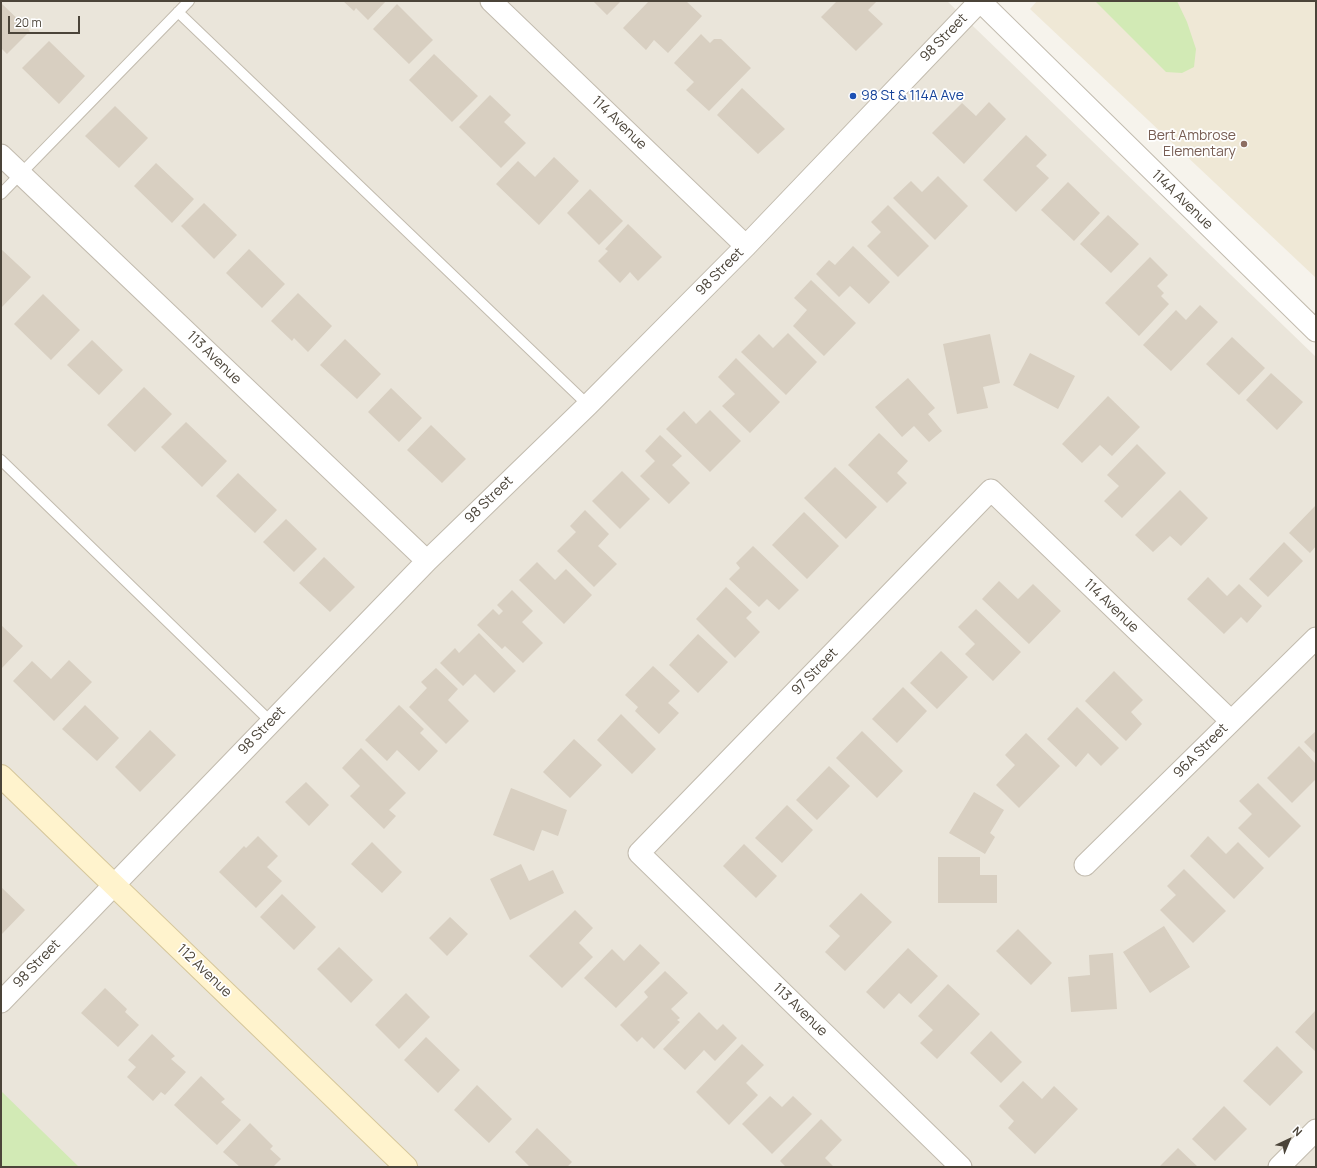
<!DOCTYPE html>
<html>
<head>
<meta charset="utf-8">
<style>
	body { margin:0 }
	#map { position:relative; width:1317px; height:1168px; overflow:hidden; background:#f6f3ec; font-family:Manrope,sans-serif }
	canvas { display:block }
	.frame { position:absolute; inset:0; border:2px solid #4b4439; pointer-events:none }
	.north { position:absolute; left:1269px; top:1120px; width:40px; height:40px; -webkit-text-stroke:3px #fff; paint-order:stroke; rotate:44deg; font-size:11px; font-weight:700; line-height:16px; text-align:center; color:#4b4439 }
	.north::after { content:''; display:block; margin:auto; width:14px; height:18px; background:#4b4439; clip-path:polygon(50% 0,100% 100%,50% 72%,0 100%) }
	.scale { position:absolute; left:8px; top:16px; width:72px; height:18px; box-sizing:border-box; border:2px solid #4b4439; border-top:0; padding-left:5px; font-size:12px; line-height:14px; white-space:nowrap; color:#4b4439; -webkit-text-stroke:3px #fff; paint-order:stroke }
</style>
</head>
<body>
<div id="map">
<canvas width="1317" height="1168"></canvas>
<div class="frame"></div>
<div class="north">N</div>
<div class="scale">20 m</div>
</div>
<script>
const c = document.querySelector('canvas').getContext('2d');
c.lineJoin = 'round';
function fill(path, color) { c.fillStyle = color; c.fill(path, 'evenodd'); }
const toPath = rows => new Path2D(rows.map(r => 'M' + r).join(''));
function strokePath(path, color, width, dash) { c.strokeStyle = color; c.lineWidth = width; c.lineCap = dash ? 'butt' : 'round'; c.setLineDash(dash || []); c.stroke(path); }
function write(font, color, halo, rows, align = 'center') {
  c.font = font + ' Manrope,sans-serif'; c.lineWidth = 3.5; c.setLineDash([]); c.textBaseline = 'middle'; c.strokeStyle = halo; c.fillStyle = color; for (const [text, x, y, turn = 0] of rows) {
    c.save(); c.translate(x, y); c.rotate((+turn || 0) * Math.PI / 180); c.textAlign = isNaN(turn) ? turn : align; if (halo) c.strokeText(text, 0, 0); c.fillText(text, 0, 0); c.restore();
  }
}
fill(toPath([
	[1,1,947,1,1316,357,1316,1167,1,1167]
]), '#eae5da');
fill(toPath([
	[1037,1,1316,1,1316,278,1030,9]
]), '#efe8d6');
fill(toPath([
	[1095,1,1177,1,1187,22,1196,49,1194,67,1182,73,1166,72],
	[1,1091,79,1167,1,1167]
]), '#d2eab5');
fill(toPath([
	[343,1,386,1,368,20,356,8,354,11],
	[593,1,621,1,607,15],
	[649,1,686,1,702,16,668,53,654,40,646,50,623,28],
	[837,1,877,1,868,10,883,24,856,51,821,17],
	[1,3,30,31,7,54,1,48],
	[397,4,433,40,409,64,373,29],
	[701,34,710,43,714,39,721,39,751,68,709,111,686,90,694,82,674,63],
	[49,41,85,76,59,104,22,68],
	[434,54,478,96,452,122,409,80],
	[742,88,785,129,758,154,717,115],
	[490,95,511,115,504,122,526,143,501,168,459,127],
	[989,102,1006,119,964,164,932,133,962,103,976,116],
	[115,106,148,138,119,168,85,136],
	[1026,135,1047,155,1036,166,1049,178,1016,212,983,180],
	[554,157,579,181,539,225,496,184,518,161,535,177],
	[156,163,194,199,172,223,134,186],
	[938,176,968,206,935,240,893,198,911,181,922,192],
	[1068,182,1100,213,1074,241,1041,210],
	[590,189,623,221,599,245,567,213],
	[204,203,237,235,214,259,181,226],
	[888,205,929,246,898,277,867,246,881,232,871,222],
	[1108,215,1139,244,1111,273,1080,244],
	[628,224,662,257,638,281,630,272,620,283,598,261,608,251,605,249],
	[853,246,890,282,869,304,850,286,839,297,816,274,829,260,835,265],
	[1,249,31,277,2,307,1,306],
	[249,249,285,284,262,308,226,273],
	[1150,257,1168,275,1157,286,1164,293,1161,296,1169,304,1139,336,1105,303],
	[811,280,856,323,824,356,793,326,807,310,794,298],
	[298,293,332,326,308,352,294,338,292,341,271,321],
	[43,294,80,330,51,360,14,324],
	[1200,305,1218,322,1171,371,1143,345,1176,310,1186,320],
	[788,333,817,362,786,395,741,352,759,334,773,348],
	[990,334,1000,383,983,387,988,408,957,414,943,344],
	[1232,337,1265,368,1239,395,1206,364],
	[345,339,381,374,357,399,320,365],
	[92,340,123,370,99,395,67,365],
	[1030,353,1075,376,1058,409,1013,385],
	[736,358,780,402,750,433,722,406,735,394,718,377],
	[1271,373,1303,402,1277,430,1246,400],
	[908,378,935,408,928,414,942,431,929,442,914,426,902,437,875,407],
	[144,387,172,414,135,452,107,425],
	[391,388,422,418,399,442,368,412],
	[1108,396,1140,427,1112,456,1100,445,1082,463,1062,444],
	[710,410,741,441,710,472,666,429,684,411,696,424],
	[186,422,227,461,202,487,161,447],
	[431,425,466,459,442,483,407,450],
	[879,433,908,461,897,473,907,483,887,503,848,465],
	[660,435,682,456,672,465,690,483,669,504,640,476,655,461,645,451],
	[1137,444,1166,473,1122,518,1104,501,1119,486,1107,475],
	[835,467,877,507,846,539,804,498],
	[622,471,650,499,620,529,592,501],
	[238,473,277,510,255,533,216,496],
	[1180,490,1208,518,1181,546,1170,536,1153,552,1135,535],
	[1316,505,1316,546,1310,553,1289,533],
	[585,510,609,534,598,546,617,564,594,587,557,551,576,532,570,526],
	[804,512,839,546,807,579,772,545],
	[286,519,317,549,294,572,263,542],
	[1284,542,1303,561,1268,597,1249,579],
	[753,546,799,590,779,610,767,599,759,607,729,579,740,568,736,563],
	[324,557,355,587,330,612,299,583],
	[537,562,555,580,566,569,592,595,564,624,519,580],
	[1208,577,1227,596,1239,584,1262,606,1247,623,1241,617,1224,634,1187,599],
	[999,581,1018,599,1033,584,1061,611,1029,644,982,599],
	[726,587,752,612,746,618,760,632,735,658,696,619],
	[512,590,533,611,522,622,543,643,523,663,505,646,502,649,477,625,493,609,499,615,503,611,497,605],
	[976,609,1021,652,993,681,965,654,975,644,958,627],
	[1,625,23,646,1,669],
	[479,633,516,671,494,693,475,674,463,686,440,663,455,648,459,653],
	[698,634,728,662,698,693,669,665],
	[941,651,968,677,937,709,910,683],
	[69,660,92,682,54,721,13,681,32,661,51,679],
	[653,666,680,691,668,703,679,713,659,734,635,711,638,707,625,695],
	[436,668,458,689,448,700,469,721,446,744,409,707,427,688,421,682],
	[1114,671,1143,700,1131,712,1142,724,1126,741,1085,701],
	[903,687,927,711,897,743,872,719],
	[85,705,119,738,97,761,62,729],
	[399,705,424,729,420,733,438,751,419,771,397,750,387,761,365,740],
	[1077,707,1119,748,1101,766,1088,753,1076,767,1047,739],
	[621,714,656,749,632,774,597,740],
	[150,730,176,755,140,792,115,767],
	[862,731,903,771,877,798,836,758],
	[1316,731,1316,754,1304,742],
	[1026,733,1060,766,1019,808,996,785,1015,765,1005,755],
	[574,739,602,765,570,798,543,772],
	[1299,746,1316,764,1316,779,1292,803,1267,778],
	[361,748,406,793,389,810,396,816,384,829,350,796,360,786,342,768],
	[829,766,850,786,817,820,796,800],
	[306,782,329,805,309,826,285,802],
	[1258,783,1301,826,1269,858,1238,828,1252,814,1239,801],
	[511,788,567,810,558,836,542,830,534,851,493,835],
	[974,792,1004,810,990,833,995,837,985,854,949,833],
	[787,805,813,830,782,863,755,838],
	[258,836,278,856,267,867,282,881,256,908,219,872,244,846,246,848],
	[1208,836,1226,854,1238,842,1264,868,1234,899,1190,856],
	[372,842,402,872,382,893,351,864],
	[744,844,777,876,756,898,723,866],
	[938,857,980,857,980,875,997,875,997,903,938,903],
	[521,864,529,881,553,870,564,893,510,920,490,879],
	[1184,869,1226,911,1193,943,1160,910,1176,895,1167,886],
	[1,887,25,910,1,935],
	[861,893,892,922,845,971,825,952,840,936,829,926],
	[282,894,316,927,294,950,260,917],
	[575,910,593,928,579,943,593,957,562,988,529,956],
	[450,917,468,934,447,956,429,938],
	[1164,926,1190,967,1150,993,1123,952],
	[1018,929,1052,963,1031,985,996,951],
	[640,944,660,963,616,1008,584,978,612,949,624,961],
	[339,947,373,980,351,1003,317,969],
	[908,948,938,976,911,1004,899,993,884,1009,866,992],
	[1113,953,1117,1009,1071,1012,1068,977,1090,975,1089,955],
	[665,971,688,993,671,1009,680,1018,677,1020,680,1022,654,1049,642,1037,637,1042,620,1025,648,997,644,992],
	[948,984,980,1014,937,1059,920,1043,933,1030,918,1016],
	[105,988,127,1009,125,1012,139,1025,118,1047,81,1013],
	[406,993,430,1017,399,1049,375,1025],
	[1316,1010,1316,1052,1295,1032],
	[699,1012,717,1030,723,1024,737,1038,715,1061,704,1050,685,1070,663,1049],
	[991,1031,1022,1062,1001,1083,970,1053],
	[152,1034,175,1056,171,1059,186,1072,165,1095,161,1092,153,1101,127,1077,136,1067,128,1060],
	[426,1037,460,1070,438,1093,404,1060],
	[742,1044,764,1065,746,1083,758,1095,729,1125,696,1092],
	[1277,1046,1303,1072,1270,1106,1243,1081],
	[201,1076,225,1099,221,1102,241,1120,217,1145,174,1105],
	[1023,1081,1042,1099,1054,1086,1078,1109,1035,1154,1008,1128,1014,1121,999,1106],
	[477,1085,512,1119,489,1143,454,1110],
	[770,1096,782,1107,793,1096,812,1114,772,1154,742,1124],
	[1224,1106,1247,1129,1215,1161,1192,1139],
	[821,1119,842,1140,825,1158,834,1167,786,1167,780,1161],
	[250,1123,273,1146,270,1149,281,1159,273,1167,240,1167,223,1152],
	[537,1128,572,1162,567,1167,530,1167,515,1152],
	[1178,1148,1198,1167,1159,1167]
]), '#d8cfc1');
const lane = toPath([
	[178,12,588,405],
	[1,194,189,1],
	[1,460,271,722]
]);
const street = toPath([
	[491,1,746,246],
	[980,1,1316,331],
	[1,155,427,561],
	[1085,865,1316,638],
	[1,1002,427,561,588,405,746,246,980,1],
	[961,1167,639,853,991,490,1231,721],
	[1279,1167,1316,1130]
]);
const secondary = toPath([
	[1,776,406,1167]
]);
strokePath(lane, '#c2bbae', 12);
strokePath(street, '#c2bbae', 23);
strokePath(secondary, '#d6c79b', 24);
strokePath(lane, '#fff', 10);
strokePath(street, '#fff', 21);
strokePath(secondary, '#fff3cd', 22);
for (const [x, y, r, color] of [
	[853,96,4,"#1a4fb4"],
	[1244,144,4,"#8d6e63"]
]) { const dot = new Path2D(); dot.arc(x, y, r, 0, 2 * Math.PI); c.fillStyle = color; c.fill(dot); strokePath(dot, '#fff', 1.5); }
write('14px', '#4b4439', '#fff', [
	["98 Street",944,38,-46],
	["114 Avenue",619,123,44],
	["114A Avenue",1182,200,44],
	["98 Street",720,272,-45],
	["113 Avenue",214,358,44],
	["98 Street",489,500,-44],
	["114 Avenue",1111,606,44],
	["97 Street",815,672,-46],
	["98 Street",262,731,-46],
	["96A Street",1201,751,-45],
	["98 Street",37,964,-46],
	["112 Avenue",204,971,44],
	["113 Avenue",800,1010,44]
]);
write('14px', '#164399', '#fff', [
	["98 St & 114A Ave",861,96]
], 'left');
write('14px', '#785e54', '#fff', [
	["Bert Ambrose",1236,136],
	["Elementary",1236,152]
], 'right');
</script>
</body>
</html>
